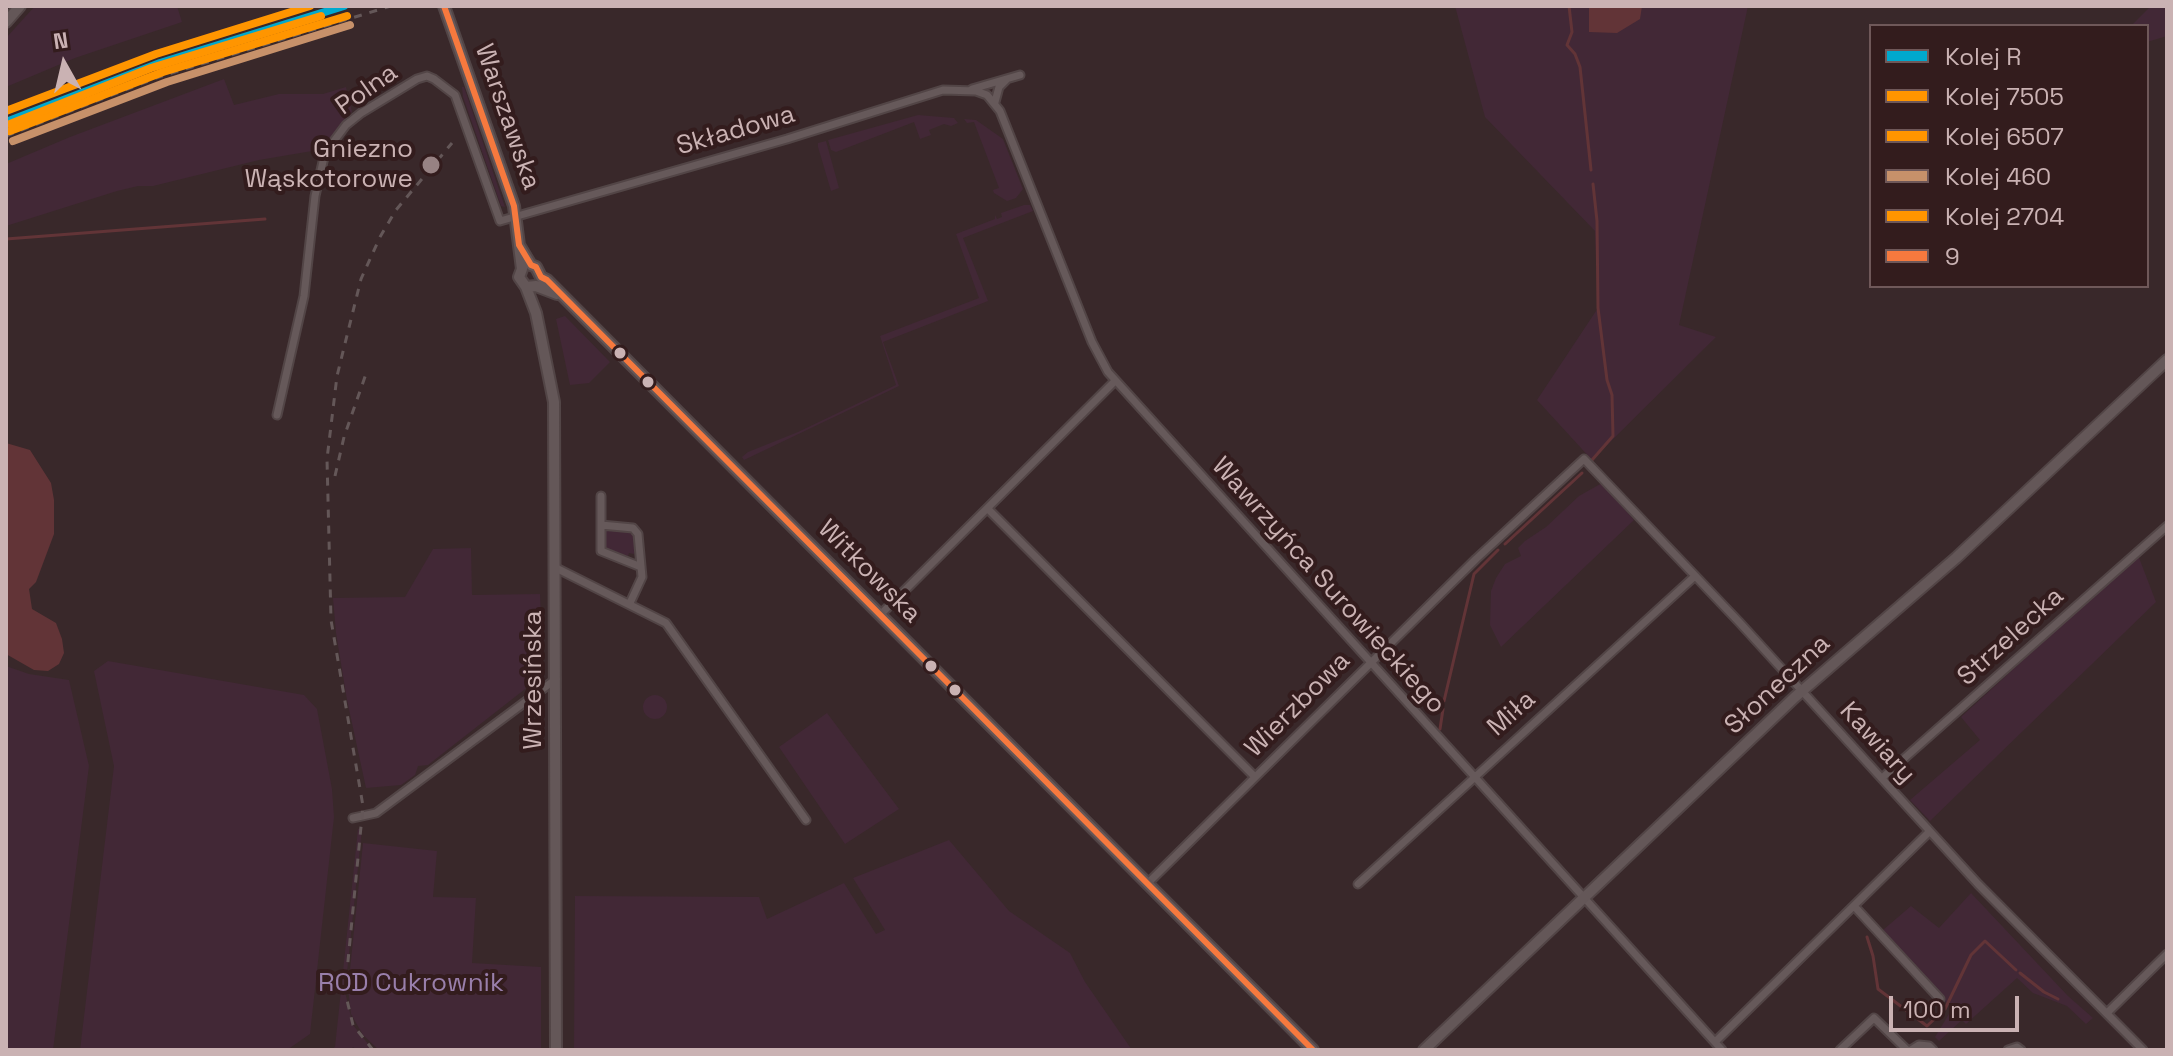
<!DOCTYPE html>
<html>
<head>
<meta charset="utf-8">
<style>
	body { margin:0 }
	#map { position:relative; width:2173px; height:1056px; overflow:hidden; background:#39282a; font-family:"Space Grotesk",sans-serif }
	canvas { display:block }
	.frame { position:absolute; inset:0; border:8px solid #cab2b3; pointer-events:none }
	.legend { position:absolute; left:1869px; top:24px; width:280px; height:264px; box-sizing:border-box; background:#331c1d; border:2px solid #6f5859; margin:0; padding:10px 14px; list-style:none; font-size:24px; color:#cab2b3 }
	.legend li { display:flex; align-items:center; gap:16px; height:40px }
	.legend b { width:40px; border:2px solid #6f5859 }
	.north { position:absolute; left:24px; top:24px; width:80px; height:80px; -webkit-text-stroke:6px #331c1d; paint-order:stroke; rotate:352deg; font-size:22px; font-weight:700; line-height:32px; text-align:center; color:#cab2b3 }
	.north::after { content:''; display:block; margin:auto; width:28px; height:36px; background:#cab2b3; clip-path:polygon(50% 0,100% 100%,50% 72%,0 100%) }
	.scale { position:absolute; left:1889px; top:996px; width:130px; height:36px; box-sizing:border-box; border:4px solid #cab2b3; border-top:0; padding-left:10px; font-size:24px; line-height:28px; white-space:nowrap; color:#cab2b3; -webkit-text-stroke:6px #331c1d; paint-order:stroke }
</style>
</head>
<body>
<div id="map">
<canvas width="2173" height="1056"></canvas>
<div class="frame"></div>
<ul class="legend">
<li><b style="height:10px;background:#00a9ce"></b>Kolej R</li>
<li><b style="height:10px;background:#ff9500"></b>Kolej 7505</li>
<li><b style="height:10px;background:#ff9500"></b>Kolej 6507</li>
<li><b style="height:10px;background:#c7916a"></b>Kolej 460</li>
<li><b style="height:10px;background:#ff9500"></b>Kolej 2704</li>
<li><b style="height:10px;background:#f6793e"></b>9</li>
</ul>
<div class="north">N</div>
<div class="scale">100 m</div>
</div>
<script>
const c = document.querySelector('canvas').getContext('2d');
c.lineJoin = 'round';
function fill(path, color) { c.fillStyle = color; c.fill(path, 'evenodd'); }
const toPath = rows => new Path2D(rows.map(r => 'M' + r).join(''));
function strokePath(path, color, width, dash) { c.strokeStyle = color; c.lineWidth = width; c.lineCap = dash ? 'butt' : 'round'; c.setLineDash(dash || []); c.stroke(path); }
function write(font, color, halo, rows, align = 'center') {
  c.font = font + ' "Space Grotesk",sans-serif'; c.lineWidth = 8; c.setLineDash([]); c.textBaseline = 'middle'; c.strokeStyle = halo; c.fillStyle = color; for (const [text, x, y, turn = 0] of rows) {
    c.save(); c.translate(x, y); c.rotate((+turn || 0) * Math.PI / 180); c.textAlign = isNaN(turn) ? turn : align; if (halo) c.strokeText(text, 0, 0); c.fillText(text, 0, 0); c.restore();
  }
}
fill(toPath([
	[35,6,177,6,182,22,75,58,6,87,6,38],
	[1455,6,1748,6,1679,325,1716,337,1592,460,1537,400,1598,308,1595,231,1485,117],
	[2151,6,2167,6,2167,36,2147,42,2147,26,2131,26],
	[224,79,234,105,279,94,323,94,346,87,352,112,324,147,318,150,259,160,153,186,138,186,117,191,6,226,6,164,70,137],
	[462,87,464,87,505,207,501,206,463,97],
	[918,115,954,118,958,123,951,126,944,124,929,130,931,135,920,139,914,122,836,152,831,150,828,140],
	[964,119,976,120,1003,139,1023,189,1016,198,1007,201,994,193,993,190,999,188,974,122,967,123],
	[826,141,839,188,831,191,818,147,818,143],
	[1024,205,1030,205,1033,211,963,238,988,301,883,342,899,386,744,460,742,457,748,452,798,432,896,385,880,336,979,298,956,234,995,219,995,215,997,219,1002,217,1001,213],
	[565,316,610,362,589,383,570,385,556,319],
	[1602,483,1634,520,1501,647,1490,625,1491,591,1496,578,1505,564,1521,556,1518,548,1525,541,1546,527,1579,496],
	[605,529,630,532,634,537,634,554,629,553,628,556,605,548],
	[471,548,472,595,540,594,543,675,428,765,418,766,415,775,401,785,366,788,347,700,336,633,333,598,405,597,433,549],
	[2138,555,2156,602,1930,821,1910,800,1980,740,1961,717],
	[108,661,304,695,317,709,332,789,334,817,310,1034,287,1050,80,1050,114,766,94,671],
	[6,666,29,674,69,680,89,766,53,1050,6,1050],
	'643 707a12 12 0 1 1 24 0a12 12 0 1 1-24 0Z',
	[827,713,899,809,845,844,779,747],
	[362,828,345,992,353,1025,373,1050,357,1050,353,1047,351,1050,330,1050,335,1047,358,829],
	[949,840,1009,911,1070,953,1085,982,1132,1050,574,1050,575,896,759,897,767,919,844,883,876,934,885,930,853,878],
	[363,843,437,851,433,897,476,898,472,963,541,967,541,1050,379,1050,363,1035,351,1014,348,989],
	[1971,893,2068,996,2093,1018,2086,1024,2067,1006,2033,993,2017,978,1966,1024,1962,1020,1939,1041,1935,1037,1952,1009,1883,930,1911,906,1939,928]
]), '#422836');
fill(toPath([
	[1589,6,1642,6,1640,19,1617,33,1589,32],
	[6,443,30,450,51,483,54,500,54,534,36,582,29,589,32,609,56,623,62,639,64,653,59,664,48,671,34,670,6,654]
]), '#623437');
strokePath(toPath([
	[1569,6,1572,32,1567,45,1575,54,1580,67,1591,170],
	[6,239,265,219],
	[1592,460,1613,436,1612,395,1607,380,1598,308,1597,221,1593,184],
	[1505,544,1582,473],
	[1444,701,1474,574,1498,550],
	[1440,729,1443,709],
	[1867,937,1873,956,1878,989,1927,1026,1945,1009,1971,955,1985,941,2016,970],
	[2020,973,2044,992,2058,999]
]), '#623437', 3);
const street = toPath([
	[972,89,1020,75],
	[995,102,999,87,1006,80],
	[277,415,304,296,315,196,325,153,346,125,361,113,417,79,427,76,434,79,455,95,500,221,787,139,943,90,976,91,987,95,1000,111,1092,342,1108,372,1722,1050],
	[601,496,601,525],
	[988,509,1255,777],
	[556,568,666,623,806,820],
	[630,603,642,577,638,534,633,528,601,525,601,551,641,567],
	[880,615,1115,381],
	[1882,778,2167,526],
	[353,818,376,813,556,679],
	[1148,883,1476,559,1584,459,1740,623,1978,884,2143,1050],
	[1358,884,1695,576],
	[1854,906,1940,999],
	[2107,1013,2167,954],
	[1715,1042,1929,832],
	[1840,1050,1874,1018,1907,1050],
	[1911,1050,1919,1045,1929,1046,1933,1050],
	[2008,1050,2017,1047,2021,1050]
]);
const secondary = toPath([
	[444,6,514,206,522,269,519,277,526,287,536,313,554,402,556,1050],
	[6,22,20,6],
	[519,245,531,265,536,267,541,277,547,280,1313,1050],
	[526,287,536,286,557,294],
	[1424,1050,1795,697,1956,558,2167,360]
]);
strokePath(street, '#524546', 11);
strokePath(secondary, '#524546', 14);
strokePath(street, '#66595a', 7);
strokePath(secondary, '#645758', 10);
strokePath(toPath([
	[6,136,159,77,391,6],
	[335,476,344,437,367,371],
	[373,1050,353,1025,345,992,363,806,331,620,327,459,337,376,361,279,380,237,396,210,452,143]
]), '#645758', 3, [8, 8]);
strokePath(toPath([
	[444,6,514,206,519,245,531,265,536,267,541,277,547,280,1313,1050]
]), '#f6793e', 6);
strokePath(toPath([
	[6,122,160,63,344,6]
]), '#00a9ce', 8);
strokePath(toPath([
	[10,131,163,72,347,16]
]), '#ff9500', 8);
strokePath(toPath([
	[6,111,156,54,310,6]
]), '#ff9500', 8);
strokePath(toPath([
	[13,141,167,82,350,25]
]), '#c7916a', 8);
strokePath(toPath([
	[10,124,151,68,321,16]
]), '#ff9500', 8);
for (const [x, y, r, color] of [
	[431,165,10,"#978283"],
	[620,353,7,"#cab2b3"],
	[648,382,7,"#cab2b3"],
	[931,666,7,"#cab2b3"],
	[955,690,7,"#cab2b3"]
]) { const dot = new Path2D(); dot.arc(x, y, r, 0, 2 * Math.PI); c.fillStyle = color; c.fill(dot); strokePath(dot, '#331c1d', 3); }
write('26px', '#cab2b3', '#331c1d', [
	["Polna",367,90,-35],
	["Warszawska",507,117,71],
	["Składowa",736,131,-16],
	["Witkowska",869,572,45],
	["Wawrzyńca Surowieckiego",1328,586,48],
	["Strzelecka",2011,637,-42],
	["Wrzesińska",534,680,-90],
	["Słoneczna",1778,685,-43],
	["Wierzbowa",1298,705,-45],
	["Miła",1512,714,-42],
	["Kawiary",1877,743,48]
]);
write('26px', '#cab2b3', '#331c1d', [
	["Gniezno",413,150],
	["Wąskotorowe",413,180]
], 'right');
write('26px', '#997fab', '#331c1d', [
	["ROD Cukrownik",411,984]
]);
</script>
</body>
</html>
